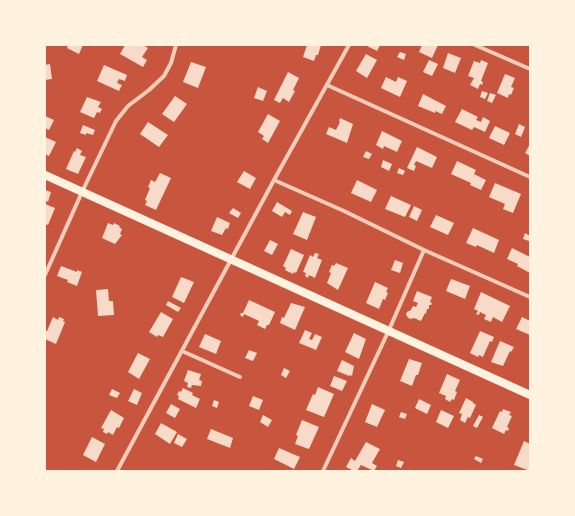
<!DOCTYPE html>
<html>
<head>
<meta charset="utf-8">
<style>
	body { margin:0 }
	#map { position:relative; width:575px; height:516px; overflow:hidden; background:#c8553d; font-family:"Source Serif 4",serif }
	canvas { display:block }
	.frame { position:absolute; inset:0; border:46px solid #fff3e0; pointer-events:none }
</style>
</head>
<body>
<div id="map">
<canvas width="575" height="516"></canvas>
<div class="frame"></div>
</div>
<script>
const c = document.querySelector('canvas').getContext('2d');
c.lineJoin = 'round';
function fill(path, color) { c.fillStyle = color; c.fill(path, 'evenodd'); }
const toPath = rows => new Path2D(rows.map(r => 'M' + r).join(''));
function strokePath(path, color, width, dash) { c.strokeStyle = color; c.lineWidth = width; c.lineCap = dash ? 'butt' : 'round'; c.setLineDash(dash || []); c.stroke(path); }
fill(toPath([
	[68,45,83,45,79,54,67,48],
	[125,45,143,45,148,48,142,57,147,60,143,67,120,54],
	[307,45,321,45,318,55,316,55,314,61,303,57],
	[365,45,380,45,377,51],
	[422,45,438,45,432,58,419,52],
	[400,52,406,54,404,60,397,57],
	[448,53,461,58,455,73,443,68],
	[366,54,377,60,367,78,356,71],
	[429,60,438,64,432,76,423,72],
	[481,60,488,63,481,81,483,82,482,85,480,84,478,89,470,85,474,78,468,76,474,61,480,63],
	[191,62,206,67,198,88,183,82],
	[50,64,52,79,45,80,45,65],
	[104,65,127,75,125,81,119,79,117,83,122,85,119,91,97,81],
	[288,72,299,78,293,90,295,91,289,102,283,98,280,103,274,100],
	[505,74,515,78,511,87,514,88,511,95,509,94,508,98,497,93],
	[386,77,396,82,398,77,407,81,400,97,381,88],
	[258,87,267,91,263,101,254,98],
	[482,91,488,93,485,99,480,97],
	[490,93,496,95,492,103,487,101],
	[423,94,446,106,442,114,435,111,435,113,418,106],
	[175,96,187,104,174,122,162,114],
	[87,97,101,102,98,107,102,109,100,113,97,112,94,118,80,112],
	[462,109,478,117,476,120,481,122,483,117,490,121,485,132,474,127,472,130,455,122],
	[268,114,280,121,268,143,262,139,264,136,258,132],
	[45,116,54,120,49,130,45,128],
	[340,118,353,124,347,143,326,134,329,127,336,130,340,122,339,121],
	[148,122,168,135,159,147,140,134],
	[519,124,525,127,521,137,515,134],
	[83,125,95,130,93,135,86,133,86,135,80,133],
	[495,126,510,133,504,145,489,138],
	[382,131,402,141,397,152,384,146,383,149,376,145],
	[45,137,56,142,49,156,45,154],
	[530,144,530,156,525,153],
	[417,147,437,157,432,168,416,161,414,165,416,166,414,171,407,168],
	[77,148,82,151,80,155,86,157,78,174,66,169,74,151,75,152],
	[366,151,372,154,369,159,363,157],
	[383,160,392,164,389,171,381,167],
	[457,161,476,170,474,174,486,180,481,190,470,185,471,183,451,174],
	[399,168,405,171,403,175,397,173],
	[244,171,256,178,250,189,237,182],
	[160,173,171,178,156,210,145,205,147,201,145,200,150,188,148,187,151,180,155,182],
	[357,180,377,190,371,202,351,193],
	[495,183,521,194,513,213,503,209,505,204,489,197],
	[45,190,51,192,48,202,45,200],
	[391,196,411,205,405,217,385,209],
	[277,202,292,211,290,215,285,212,282,217,272,211],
	[45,204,55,208,48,225,45,224],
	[414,206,422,210,417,221,409,217],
	[233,208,241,213,238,218,229,213],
	[303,212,316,217,307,240,293,234],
	[436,215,454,223,448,235,430,227],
	[217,217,230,223,228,229,226,228,222,235,211,231],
	[108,223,113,225,114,223,120,226,119,227,122,229,120,234,122,235,115,244,102,238],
	[473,228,499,240,494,253,477,245,476,247,466,243],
	[525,233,530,236,529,241,523,239],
	[270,240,278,244,272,255,264,251],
	[512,248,530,257,530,273,517,266,518,264,507,259],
	[291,249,304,255,296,273,294,272,293,274,285,270,286,268,283,266],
	[315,253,319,254,317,258,322,260,315,278,309,275,308,278,305,276,306,273,303,272,310,255,313,257],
	[395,260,403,263,400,273,391,270],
	[336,263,348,268,338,290,327,283,331,273,329,272,332,265,334,266],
	[61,266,77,272,77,270,82,272,77,286,67,282,68,280,57,276],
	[181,277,194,282,184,303,172,297],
	[451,279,470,286,465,299,446,291],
	[375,282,388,288,386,292,388,293,385,300,383,299,379,309,366,303],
	[108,289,109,301,113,301,114,315,98,316,96,290],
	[417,291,432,297,430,302,432,303,431,305,429,305,429,309,427,309,426,314,425,313,421,321,414,318,411,319,408,318,406,314,407,312,411,310,413,306,416,307,418,303,413,301],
	[481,292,510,306,502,322,493,317,491,322,484,319,486,315,480,312,479,315,476,314,478,311,474,309],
	[249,300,275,312,269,325,267,325,265,329,257,325,259,321,244,314,243,317,240,315,241,313,243,313],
	[168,301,181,308,178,312,166,305],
	[291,303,305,307,295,330,280,323,282,317,284,318],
	[161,312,173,319,163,337,158,335,157,337,149,332],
	[53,317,58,320,59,317,64,319,63,321,65,322,56,344,45,339,45,331,47,331],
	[522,317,530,321,530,335,516,329],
	[305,330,312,333,309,339,312,340,315,334,322,337,316,350,299,343],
	[480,331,494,337,492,342,490,341,483,357,479,355,478,357,470,353],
	[354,333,366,339,359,359,345,352],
	[205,334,221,341,216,354,199,347],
	[500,341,514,347,511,352,510,351,503,366,491,362],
	[249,350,257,353,253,361,245,358],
	[138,353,150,359,139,379,128,372],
	[409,359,422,363,418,375,416,375,412,386,400,381],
	[342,360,354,366,352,376,350,375,349,376,337,371],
	[284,368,290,371,286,378,281,375],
	[188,370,201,374,199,380,202,381,201,386,192,385,191,388,187,387,188,383,184,381],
	[447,374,460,380,455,391,457,392,454,400,452,399,450,402,445,399,446,396,439,393],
	[334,376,347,381,342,391,330,386],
	[318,387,334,394,324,417,306,410,313,394,315,395],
	[183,388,193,393,192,395,200,399,196,408,178,399,179,396,177,395,179,391,181,392],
	[112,389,120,393,117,398,109,395],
	[134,389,142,393,137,405,128,401],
	[253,396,263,400,259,410,249,406],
	[466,398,473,402,473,403,476,405,470,418,468,417,465,423,460,420,462,414,459,413],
	[419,399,431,405,427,414,415,408],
	[214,400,219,402,217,408,212,406],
	[171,404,180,409,175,418,166,413],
	[372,404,385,410,377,427,365,422],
	[503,409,511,412,509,415,512,416,507,427,509,428,508,431,506,430,504,434,492,428,500,411,502,412],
	[111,410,124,418,119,428,117,427,113,435,108,432,107,434,103,432,104,429,101,428],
	[441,410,454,416,448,428,436,422],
	[401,412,407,414,405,419,399,417],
	[263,415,272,420,268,427,260,422],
	[479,415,483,417,477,428,473,426],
	[302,420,319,427,309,449,295,444,298,436,296,435],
	[161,423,177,432,170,444,155,434],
	[211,429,233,438,230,448,207,439],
	[178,434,187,439,182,447,174,443],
	[92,437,105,444,96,462,83,455],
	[524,441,530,444,530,471,514,465],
	[366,442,380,449,372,463,377,466,374,471,361,465,357,471,354,471,346,467,351,458,355,461],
	[279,448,300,457,294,469,274,459],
	[476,456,483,459,481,463,474,459],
	[398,460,404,462,401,468,396,466]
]), '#f7dbc8');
strokePath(toPath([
	[475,45,530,69],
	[327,85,530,177],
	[274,180,344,211,424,250,530,297],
	[45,275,82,192,116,121,128,106,149,90,164,76,171,63,176,45],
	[182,351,240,377],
	[117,471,274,180,349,45],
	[323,471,389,330,424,250]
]), '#f1ccb7', 4);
strokePath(toPath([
	[45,175,530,395]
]), '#fff3e0', 8);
</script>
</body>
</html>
